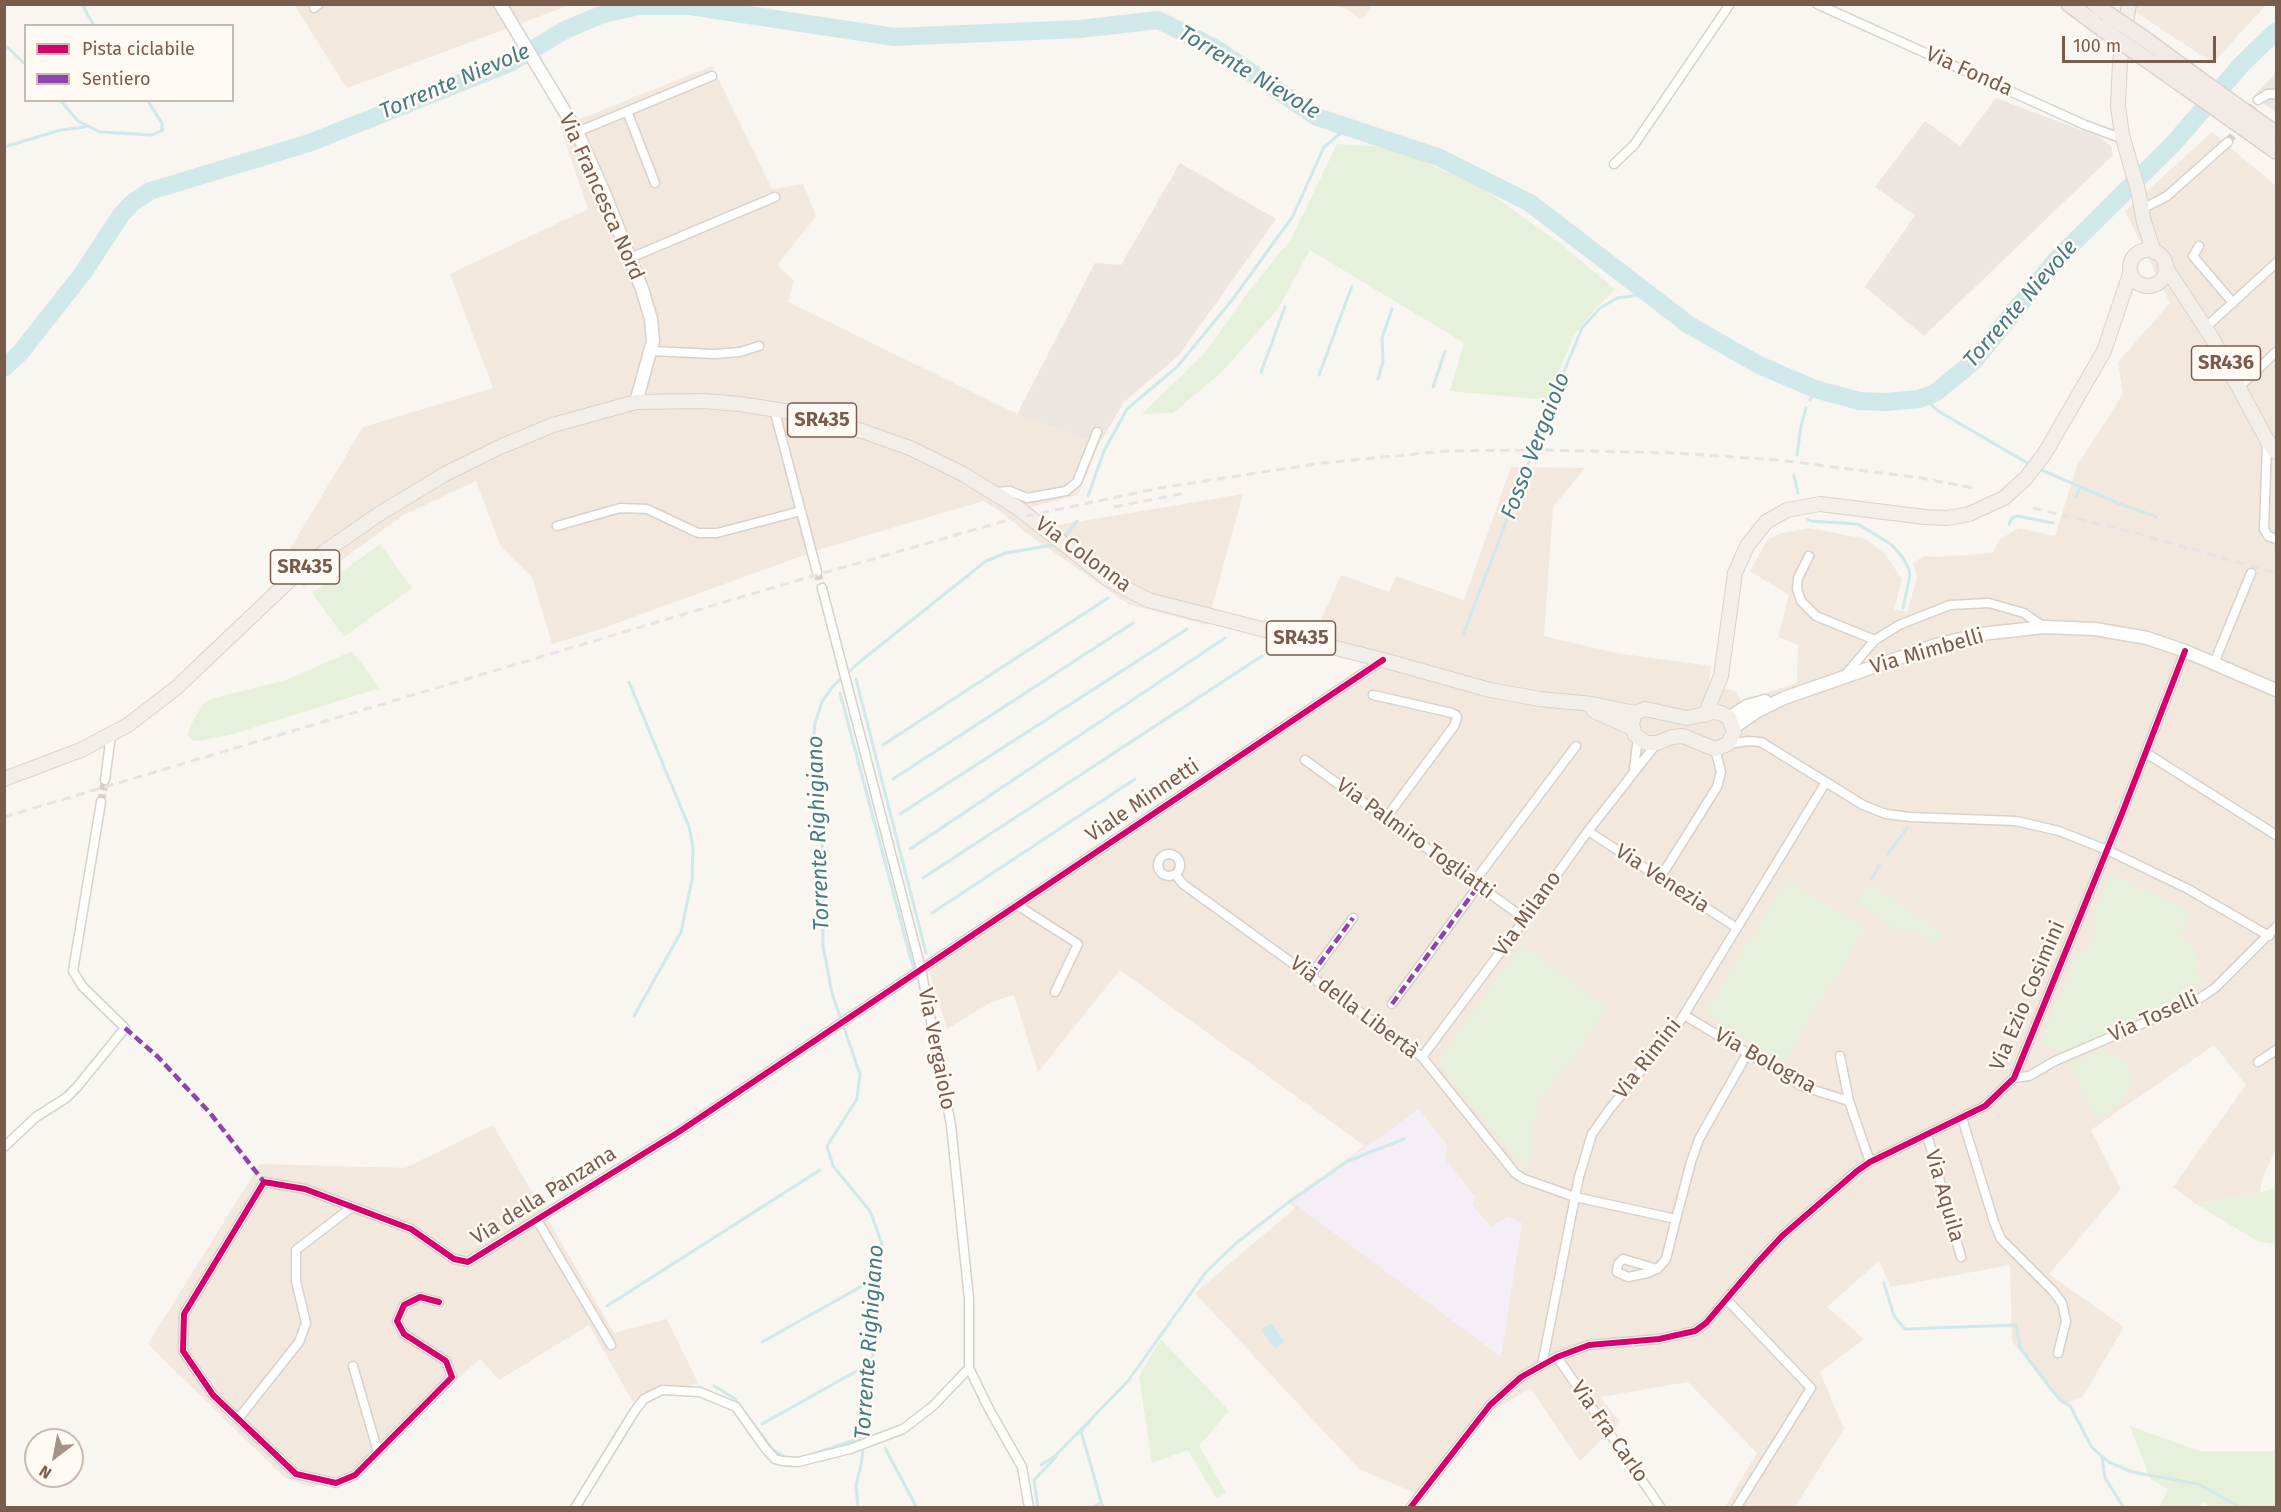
<!DOCTYPE html>
<html>
<head>
<meta charset="utf-8">
<style>
	body { margin:0 }
	#map { position:relative; width:2281px; height:1512px; overflow:hidden; background:#f9f5f0; font-family:"Fira Sans",sans-serif }
	canvas { display:block }
	.frame { position:absolute; inset:0; border:6px solid #7a5c4d; pointer-events:none }
	.legend { position:absolute; left:24px; top:24px; width:210px; height:78px; box-sizing:border-box; background:#fffaf3; border:2px solid #cabbb1; margin:0; padding:8px 10px; list-style:none; font-size:18px; color:#7a5c4d }
	.legend li { display:flex; align-items:center; gap:12px; height:30px }
	.legend b { width:30px; border:2px solid #cabbb1 }
	.north { position:absolute; left:24px; top:1428px; width:60px; height:60px; box-sizing:border-box; background:#fffaf3; border:2px solid #cabbb1; border-radius:50%; rotate:212deg; font-size:16px; font-weight:700; line-height:24px; text-align:center; color:#7a5c4d }
	.north::after { content:''; display:block; margin:auto; width:21px; height:27px; background:#a69286; clip-path:polygon(50% 0,100% 100%,50% 72%,0 100%) }
	.scale { position:absolute; left:2062px; top:36px; width:154px; height:27px; box-sizing:border-box; border:3px solid #7a5c4d; border-top:0; padding-left:8px; font-size:18px; line-height:21px; white-space:nowrap; color:#7a5c4d; -webkit-text-stroke:4px #fffaf3; paint-order:stroke }
</style>
</head>
<body>
<div id="map">
<canvas width="2281" height="1512"></canvas>
<div class="frame"></div>
<ul class="legend">
<li><b style="height:8px;background:#d6006c"></b>Pista ciclabile</li>
<li><b style="height:8px;background:#8e44ad"></b>Sentiero</li>
</ul>
<div class="north">N</div>
<div class="scale">100 m</div>
</div>
<script>
const c = document.querySelector('canvas').getContext('2d');
c.lineJoin = 'round';
function fill(path, color) { c.fillStyle = color; c.fill(path, 'evenodd'); }
const toPath = rows => new Path2D(rows.map(r => 'M' + r).join(''));
function strokePath(path, color, width, dash) { c.strokeStyle = color; c.lineWidth = width; c.lineCap = dash ? 'butt' : 'round'; c.setLineDash(dash || []); c.stroke(path); }
function write(font, color, halo, rows, align = 'center') {
  c.font = font + ' "Fira Sans",sans-serif'; c.lineWidth = 5; c.setLineDash([]); c.textBaseline = 'middle'; c.strokeStyle = halo; c.fillStyle = color; for (const [text, x, y, turn = 0] of rows) {
    c.save(); c.translate(x, y); c.rotate((+turn || 0) * Math.PI / 180); c.textAlign = isNaN(turn) ? turn : align; if (halo) c.strokeText(text, 0, 0); c.fillText(text, 0, 0); c.restore();
  }
}
fill(toPath([
	[294,5,570,5,347,88],
	[1329,5,1372,4,1372,5,1362,20,1345,8],
	[2125,5,2266,5,2213,63],
	[712,66,772,189,803,184,816,216,777,265,794,281,788,302,1017,414,1099,444,1078,495,1031,507,1052,526,1243,494,1207,625,1128,604,1025,532,1000,511,983,501,821,549,592,632,552,644,532,577,501,547,476,481,404,515,304,587,281,564,363,427,493,388,450,274,588,209,560,127],
	[2212,132,2276,186,2276,1148,2262,1179,2260,1193,2196,1204,2173,1187,2246,1085,2214,1045,2091,1130,2121,1189,2049,1274,2124,1327,2083,1396,2062,1405,2012,1341,2010,1265,1891,1287,1879,1261,1827,1307,1864,1339,1820,1372,1844,1429,1795,1507,1725,1507,1757,1453,1688,1382,1600,1397,1620,1422,1580,1461,1530,1388,1483,1417,1422,1496,1359,1469,1195,1293,1295,1208,1287,1201,1365,1146,1120,970,1038,1072,1014,995,993,1001,947,1029,926,960,1314,707,1367,664,1311,650,1316,631,1341,575,1389,592,1396,576,1464,600,1511,467,1585,468,1553,507,1544,636,1616,653,1711,666,1709,686,1736,691,1741,701,1797,683,1798,645,1778,637,1789,595,1750,571,1767,540,1782,533,1809,528,1866,539,1885,554,1902,579,1894,609,1907,612,1917,578,1913,563,1924,556,1938,557,1993,553,1998,541,2018,528,2055,536,2077,466,2123,394,2118,362,2170,303,2125,211],
	[493,1125,614,1333,667,1319,698,1383,633,1402,589,1325,499,1380,480,1359,344,1478,312,1487,285,1478,148,1344,260,1164,405,1168]
]), '#f2e8de');
fill(toPath([
	[2276,73,2276,112,2254,96],
	[1996,98,2099,137,2111,146,2113,155,1924,336,1865,287,1915,215,1875,187,1925,121,1960,146],
	[1180,163,1276,219,1179,355,1124,402,1099,444,1017,414,1095,263,1121,265]
]), '#ede5e0');
fill(toPath([
	[1419,1109,1448,1146,1445,1159,1475,1196,1472,1205,1491,1226,1508,1217,1522,1223,1501,1357,1291,1201]
]), '#f6eef6');
fill(toPath([
	[1337,144,1389,147,1481,187,1562,245,1615,289,1595,309,1574,335,1547,400,1450,391,1464,343,1310,250,1278,309,1222,372,1173,413,1142,414,1205,353,1245,296,1291,239],
	[380,544,412,588,344,637,312,593],
	[352,651,380,688,233,734,198,741,192,740,188,736,190,726,204,703,210,699,286,680],
	[2109,875,2190,910,2180,936,2194,949,2199,962,2197,974,2201,976,2197,985,2193,984,2188,989,2190,998,2064,1053,2041,1044,2076,953,2082,952,2088,948,2096,935,2095,922,2091,917],
	[1787,880,1866,928,1784,1062,1705,1012],
	[1870,884,1943,934,1936,944,1915,929,1896,929,1857,902],
	[1522,944,1605,1006,1590,1037,1538,1102,1527,1172,1437,1062],
	[2106,1048,2110,1056,2116,1053,2120,1062,2126,1060,2133,1077,2124,1099,2111,1111,2096,1118,2071,1063],
	[2276,1187,2276,1244,2257,1241,2196,1204,2260,1193],
	[1161,1339,1229,1411,1199,1446,1226,1493,1216,1498,1188,1450,1152,1463,1139,1376],
	[2130,1426,2200,1451,2276,1451,2276,1507,2210,1507,2204,1502,2198,1507,2159,1507,2168,1489,2150,1479]
]), '#e7f0db');
fill(toPath([
	[1271,1323,1284,1342,1275,1349,1261,1330]
]), '#d0e8ea');
strokePath(toPath([
	[82,4,94,26],
	[4,44,26,65],
	[60,100,78,121,100,132,152,135,163,130,162,130,162,123,147,100],
	[4,147,61,130,85,127],
	[1261,372,1285,307],
	[1319,375,1352,286],
	[1378,379,1383,361,1382,338,1392,309],
	[1433,387,1445,351],
	[1923,397,1938,411,2031,465],
	[1810,400,1815,389],
	[1797,455,1801,426,1806,408],
	[2039,469,2120,504,2157,517],
	[1794,476,1798,493],
	[1088,496,1104,451,1127,409,1177,367,1232,300,1293,216,1324,147,1348,127],
	[2076,497,2080,488],
	[1807,519,1811,521,1858,524,1892,545,1904,559,1909,570,1910,576,1903,608],
	[2009,524,2012,518,2017,516,2053,523],
	[1065,536,1077,521],
	[1463,635,1556,391,1582,328,1600,308,1617,298,1646,294],
	[856,679,926,953],
	[629,682,689,827,693,846,692,880,681,932,634,1016],
	[840,693,913,967],
	[883,745,1108,598],
	[893,779,1133,623],
	[900,814,1187,629],
	[910,849,1225,638],
	[1888,854,1907,828],
	[923,878,1262,656],
	[1872,879,1880,864],
	[932,913,1135,779],
	[1884,1283,1894,1316,1905,1329,2016,1325,2020,1347,2050,1388,2060,1399,2070,1406,2091,1446,2100,1455,2109,1462,2132,1472,2198,1484,2242,1508],
	[607,1306,820,1170],
	[762,1342,864,1285],
	[714,1386,734,1398,773,1450,784,1457,791,1458],
	[762,1424,862,1368],
	[1081,1431,1103,1508],
	[1077,1435,1093,1418],
	[885,1448,917,1508],
	[804,1457,860,1438],
	[2102,1457,2105,1478,2124,1508],
	[1041,1465,1055,1456,1128,1381,1206,1272,1235,1244,1285,1205,1348,1161,1404,1139],
	[858,1508,856,1485,861,1465,869,1403,882,1244,870,1211,833,1166,827,1146,857,1099,860,1074,832,993,823,946,822,810,812,753,815,723,822,702,833,686,862,660,986,561,1006,553,1053,545],
	[1038,1508,1034,1480,1056,1457],
	[1092,1508,1100,1503]
]), '#d0e8ea', 3);
strokePath(toPath([
	[4,368,20,353,83,273,121,215,132,203,150,191,309,143,510,63,565,30,603,14,639,6,690,6,894,37,1080,29,1158,20,1215,48,1317,117,1438,157,1530,203,1689,325,1759,365,1815,389,1859,401,1886,402,1919,399,1935,393,1973,362,2056,260,2173,144,2242,64,2276,31]
]), '#d0e8ea', 18);
strokePath(toPath([
	[2228,142,2258,100],
	[817,572,822,588],
	[101,802,105,780]
]), '#d9cfc7', 8, [8, 4]);
const minor = toPath([
	[1817,4,2085,125,2115,136,2122,135],
	[314,8,319,4],
	[2258,100,2268,94,2276,94],
	[627,111,655,183],
	[577,132,712,76],
	[1614,164,1634,145,1730,4],
	[2142,209,2167,196,2228,142],
	[2199,246,2193,256,2233,303],
	[630,258,775,197],
	[2205,328,2276,263],
	[651,351,715,354,740,352,759,346],
	[2239,387,2276,352],
	[774,409,817,572],
	[2267,442,2264,529,2268,536,2276,539],
	[993,492,1010,491,1027,498,1066,491,1077,482,1097,432],
	[557,526,620,508,647,509,698,533,717,533,801,511],
	[1809,556,1798,578,1797,589,1801,601,1816,616,1875,640],
	[822,588,921,969,951,1125,969,1299,969,1368,989,1409,1022,1467,1029,1508],
	[2214,663,2251,573],
	[1844,676,1875,640,1899,625,1950,605,1989,603,2024,613,2044,627],
	[1373,695,1452,713,1456,715,1457,718,1454,726,1386,818],
	[1728,744,1748,741,1761,742,1863,805,1886,814,1910,817,2016,821,2059,831,2107,850,2188,889,2269,936],
	[2146,753,2276,835],
	[1305,760,1525,919],
	[1634,768,1638,738],
	[105,780,111,735],
	[1588,831,1737,928],
	'1158 865a11 11 0 1 1 22 0a11 11 0 1 1-22 0Z',
	[1175,874,1183,884,1422,1057,1515,1173,1524,1179,1575,1197,1676,1219,1691,1162,1699,1139,1747,1054],
	[1660,878,1717,787,1721,772,1715,749],
	[1474,882,1576,746],
	[1017,905,1078,944,1055,992],
	[1311,975,1353,918],
	[1392,1004,1479,885],
	[1684,1015,1804,1087,1849,1101],
	[1840,1056,1849,1101,1870,1162],
	[1422,1057,1525,919,1588,831,1657,743],
	[2258,1062,2276,1050],
	[2014,1078,2029,1076,2055,1061,2197,1000,2215,988,2276,927],
	[1962,1118,1994,1222,2001,1239,2053,1291,2062,1303,2066,1321,2058,1353],
	[1927,1135,1961,1257],
	[4,1147,36,1117,66,1098,77,1087,125,1028,82,986,73,971,101,802],
	[537,1220,611,1345],
	[1657,1269,1623,1259,1618,1264,1617,1272,1628,1277,1648,1273,1654,1270,1657,1269,1661,1265,1666,1259,1676,1219],
	[1727,1300,1811,1388,1736,1508],
	[439,1302,420,1297,404,1305,397,1321,404,1334,446,1361,452,1377,355,1475,336,1483,296,1474,213,1395,183,1351,184,1314,264,1182,305,1189,411,1229,454,1259,468,1262,677,1133,1383,660],
	[1557,1357,1661,1508],
	[1542,1365,1579,1177,1592,1134,1609,1110,1679,1023,1826,782],
	[353,1366,378,1452],
	[238,1419,299,1342,306,1323,296,1281,296,1250,352,1207],
	[575,1508,634,1412,644,1399,662,1390,700,1392,736,1407,765,1448,775,1459,782,1461,798,1462,850,1449,903,1429,933,1406,969,1368],
	[1410,1508,1490,1405,1521,1377,1557,1357,1589,1345,1659,1339,1695,1331,1706,1323,1757,1263,1782,1236,1857,1171,1870,1162,1985,1106,2014,1078,2123,811,2185,651]
]);
const secondary = toPath([
	[500,4,577,132,605,195,642,289,651,319,653,341,636,402],
	[1729,718,1747,706,1765,701],
	[1734,727,1756,712,1784,698,1936,645,1981,634,2044,627,2095,629,2147,638,2185,651,2276,690]
]);
const primary = toPath([
	[2129,4,2120,62,2118,106,2122,135,2138,190,2144,222,2154,252],
	'2130 268a18 18 0 1 1 36 0a18 18 0 1 1-36 0Z',
	[2165,266,2212,338,2267,440,2276,452],
	[2045,453,2104,351,2130,274],
	[1645,709,1687,718,1714,712,1721,713,1729,718,1734,732,1728,744,1715,749,1683,736,1672,737,1657,743,1646,743,1635,735,1632,724,1635,713,1645,709],
	[1594,711,1632,728],
	[1705,715,1721,676,1735,573,1747,546,1766,522,1787,510,1820,504,1925,517,1948,518,1969,514],
	[4,779,81,750,128,725,176,688,292,578,327,550,379,514,445,474,502,446,553,425,636,402,703,401,740,404,791,412,862,431,910,448,963,474,1018,508,1108,579,1148,600,1383,660,1490,690,1540,699,1592,704,1635,713]
]);
const motorway = toPath([
	[2069,4,2100,27],
	[2095,4,2105,12],
	[2146,40,2195,76],
	[2140,55,2187,88],
	[2262,124,2276,133],
	[2252,134,2276,151]
]);
strokePath(minor, '#d7d1cb', 11);
strokePath(secondary, '#d9d2cb', 15);
strokePath(primary, '#dad1cc', 16);
strokePath(motorway, '#dad1cc', 18);
strokePath(minor, '#fefefd', 8);
strokePath(secondary, '#fefefd', 12);
strokePath(primary, '#f3eee8', 14);
strokePath(motorway, '#f2eae7', 15);
strokePath(toPath([
	[1114,507,1185,493],
	[2033,508,2132,532,2276,573],
	[4,817,765,590,1008,520,1160,488,1322,463,1446,451,1540,450,1675,453,1778,460,1921,478,1973,488]
]), '#e6e3e7', 3, [9, 6]);
const primaryBridge = toPath([
	[1969,514,2004,498,2026,478,2045,453]
]);
const motorwayBridge = toPath([
	[2105,12,2146,40],
	[2100,27,2140,55],
	[2195,76,2262,124],
	[2187,88,2252,134]
]);
strokePath(primaryBridge, '#dad1cc', 16, []);
strokePath(motorwayBridge, '#dad1cc', 18, []);
strokePath(primaryBridge, '#f3eee8', 14);
strokePath(motorwayBridge, '#f2eae7', 15);
strokePath(toPath([
	[1311,975,1353,918],
	[1392,1004,1479,885],
	[125,1028,158,1057,210,1113,264,1182]
]), '#8e44ad', 4.5, [9, 4.5]);
strokePath(toPath([
	[439,1302,420,1297,404,1305,397,1321,404,1334,446,1361,452,1377,355,1475,336,1483,296,1474,213,1395,183,1351,184,1314,264,1182,305,1189,411,1229,454,1259,468,1262,677,1133,1383,660],
	[1410,1508,1490,1405,1521,1377,1557,1357,1589,1345,1659,1339,1695,1331,1706,1323,1757,1263,1782,1236,1857,1171,1870,1162,1985,1106,2014,1078,2123,811,2185,651]
]), '#d6006c', 6);
for (const [x, y, w] of [
	[2226,363,69],
	[822,420,69],
	[305,567,69],
	[1301,638,69]
]) { const box = new Path2D(); box.roundRect(x - w / 2, y - 17, w, 34, 4.5); c.fillStyle = '#fffaf3'; c.fill(box); strokePath(box, '#7a5c4d', 1.5); }
write('bold 20px', '#7a5c4d', null, [
	["SR436",2226,363],
	["SR435",822,420],
	["SR435",305,567],
	["SR435",1301,638]
]);
write('21px', '#7a5c4d', '#fffaf3', [
	["Via Fonda",1969,72,24],
	["Via Francesca Nord",601,197,66],
	["Via Colonna",1083,555,36],
	["Via Mimbelli",1927,652,-16],
	["Viale Minnetti",1143,801,-34],
	["Via Palmiro Togliatti",1415,839,36],
	["Via Venezia",1662,879,33],
	["Via Milano",1528,914,-54],
	["Via Ezio Cosimini",2028,996,-67],
	["Via della Libertà",1354,1008,37],
	["Via Toselli",2154,1017,-24],
	["Via Vergaiolo",936,1049,79],
	["Via Rimini",1648,1059,-52],
	["Via Bologna",1765,1061,29],
	["Via della Panzana",544,1196,-32],
	["Via Aquila",1944,1196,74],
	["Via Fra Carlo",1609,1432,55]
]);
write('italic 22px', '#437c86', '#fffaf3', [
	["Torrente Nievole",1249,73,31],
	["Torrente Nievole",455,82,-23],
	["Torrente Nievole",2021,304,-49],
	["Fosso Vergaiolo",1536,446,-69],
	["Torrente Righigiano",819,833,-92],
	["Torrente Righigiano",870,1342,-86]
]);
</script>
</body>
</html>
